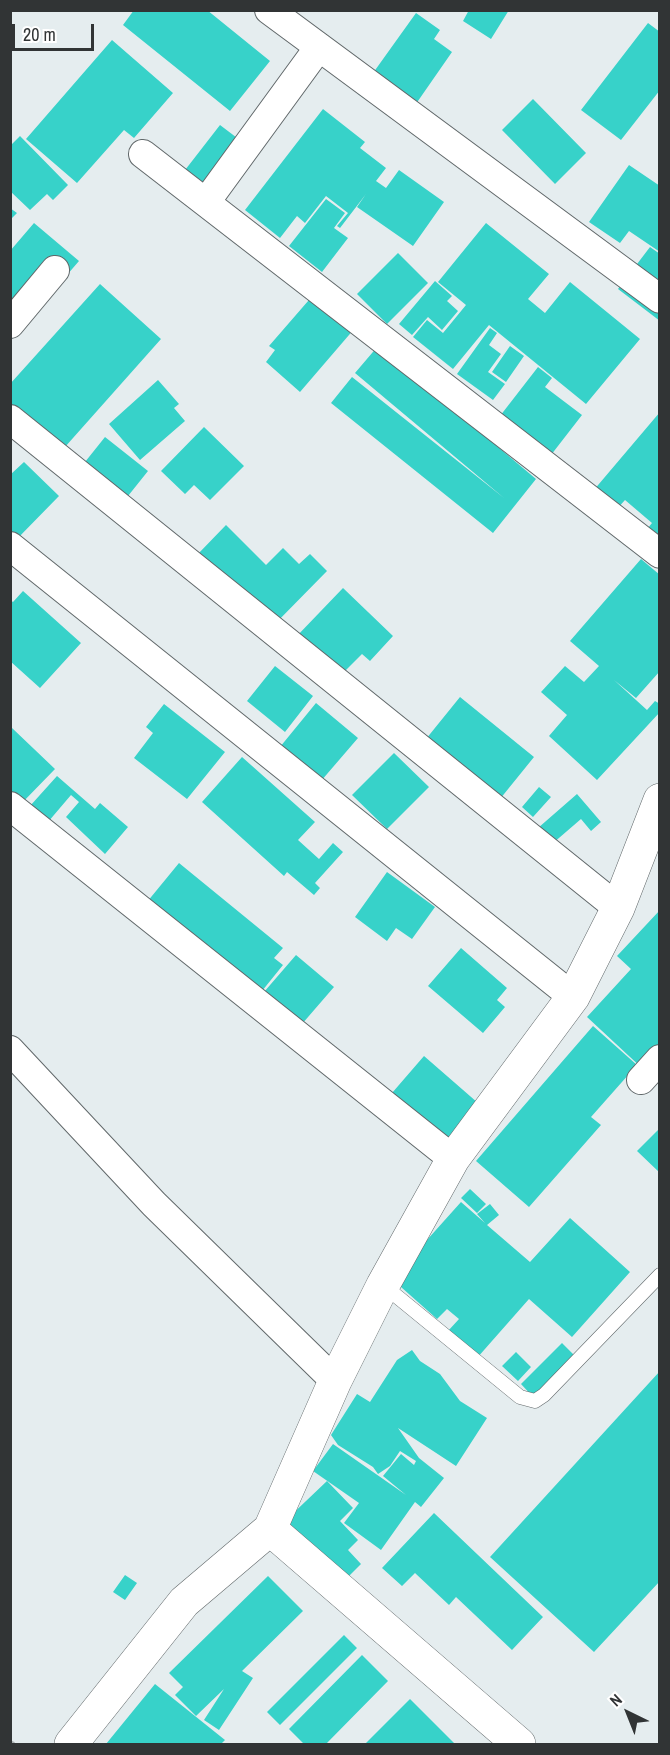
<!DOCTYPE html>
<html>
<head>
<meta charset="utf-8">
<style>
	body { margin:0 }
	#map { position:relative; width:670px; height:1755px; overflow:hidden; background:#e5edef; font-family:"Archivo Narrow",sans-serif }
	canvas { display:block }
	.frame { position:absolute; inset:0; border:12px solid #313435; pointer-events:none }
	.north { position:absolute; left:598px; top:1683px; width:60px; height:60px; -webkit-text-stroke:4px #fff; paint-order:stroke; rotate:317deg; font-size:16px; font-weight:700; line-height:24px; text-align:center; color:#313435 }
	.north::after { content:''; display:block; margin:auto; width:21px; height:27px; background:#313435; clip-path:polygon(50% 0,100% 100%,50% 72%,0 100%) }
	.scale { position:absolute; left:12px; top:24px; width:82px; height:27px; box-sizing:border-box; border:3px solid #313435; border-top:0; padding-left:8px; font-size:18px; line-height:21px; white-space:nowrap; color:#313435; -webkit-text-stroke:4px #fff; paint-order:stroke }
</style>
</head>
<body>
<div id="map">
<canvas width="670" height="1755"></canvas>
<div class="frame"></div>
<div class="north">N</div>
<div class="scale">20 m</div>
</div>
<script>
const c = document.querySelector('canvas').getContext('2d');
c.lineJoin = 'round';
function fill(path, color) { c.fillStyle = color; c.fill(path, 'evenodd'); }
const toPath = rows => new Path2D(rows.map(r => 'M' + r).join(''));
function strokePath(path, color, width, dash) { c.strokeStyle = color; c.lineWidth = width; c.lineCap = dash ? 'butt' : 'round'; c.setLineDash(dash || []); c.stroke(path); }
fill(toPath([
	[134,10,207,10,270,61,230,111,123,25],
	[469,10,509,10,491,39,463,21],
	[416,13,440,30,434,39,452,52,402,124,358,94],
	[648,23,660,32,660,90,621,140,581,110],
	[112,40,173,93,134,138,124,130,77,183,26,139],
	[533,99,586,153,555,184,502,130],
	[323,109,365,142,360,148,386,168,376,181,386,188,399,170,444,202,413,246,357,207,366,194,340,228,337,226,348,213,326,196,305,223,297,216,280,238,245,210],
	[220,125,253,150,207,177,199,187,182,174],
	[20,136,68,185,53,200,47,194,30,210,10,191,10,146],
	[629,165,660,186,660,252,629,231,620,243,589,222],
	[326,199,345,213,334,228,348,238,322,272,289,246],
	[10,208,17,213,10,220],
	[34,223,79,261,10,341,10,251],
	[486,223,549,274,528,299,545,313,570,282,640,339,586,404,489,325,453,369,413,337,427,320,443,333,466,305,438,282],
	[650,247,660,254,660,321,618,289],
	[398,253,428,283,387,324,357,294],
	[435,281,452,296,447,301,458,311,442,330,428,317,412,335,399,324],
	[100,284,161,339,57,456,10,414,10,384],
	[315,293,355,328,300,392,266,362,275,350,269,346],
	[490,328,497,333,489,345,501,354,488,372,505,384,493,400,457,374],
	[378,346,536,479,493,533,331,403,352,377,504,498,355,373],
	[510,346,524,356,506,382,492,372],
	[538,367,552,378,545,387,582,415,551,455,500,416],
	[158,380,179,404,174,408,185,421,140,460,109,424],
	[660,412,660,545,644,533,652,523,625,500,616,510,593,491],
	[204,427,244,466,210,500,194,485,185,494,161,471],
	[105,437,148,471,120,506,77,472],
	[24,462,59,496,15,541,10,536,10,475],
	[226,525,266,565,283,548,299,564,310,554,327,571,271,628,197,555],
	[641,559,660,575,660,671,636,698,614,680,647,710,655,701,660,704,660,712,597,780,549,736,567,715,541,692,565,666,584,682,599,666,570,641],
	[343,588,393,636,370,661,362,654,338,678,295,638],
	[23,591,81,643,40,688,10,661,10,600,13,602],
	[275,666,313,696,285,732,247,701],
	[460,697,534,757,500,799,426,739],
	[316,703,358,738,321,781,280,747],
	[164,704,225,752,187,799,134,758,153,733,146,727],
	[12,728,55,769,20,805,10,796],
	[394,753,429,787,387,829,352,795],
	[242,757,315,822,298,840,319,859,333,843,343,852,315,883,320,888,314,895,287,872,284,876,202,802],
	[57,776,95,809,100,803,128,827,105,854,66,817,79,802,71,795,48,822,30,806],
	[539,787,551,797,533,817,522,807],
	[577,794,601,822,591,831,581,819,552,844,538,828],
	[179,863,283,948,274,958,283,965,262,991,147,902],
	[387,872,435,907,412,939,396,928,387,941,355,917],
	[660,910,660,1053,644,1070,587,1017,631,969,617,956],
	[461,948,507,988,497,1000,505,1007,483,1033,428,986],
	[296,955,334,987,302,1024,264,992],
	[593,1026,637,1065,591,1117,601,1125,529,1207,476,1161],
	[424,1056,478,1103,446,1140,392,1093],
	[660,1128,660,1173,637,1151],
	[470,1189,486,1204,477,1213,461,1198],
	[461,1202,485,1223,477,1214,490,1204,499,1215,487,1225,530,1262,570,1218,630,1272,572,1337,529,1299,477,1358,448,1331,459,1319,447,1309,437,1319,392,1279],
	[562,1343,576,1357,534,1398,521,1384],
	[412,1350,420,1361,440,1374,460,1401,487,1418,456,1466,398,1428,419,1458,444,1478,421,1507,415,1502,381,1550,344,1523,359,1503,313,1471,333,1444,406,1495,383,1476,401,1454,414,1465,416,1461,400,1451,390,1466,378,1474,373,1467,338,1445,331,1435,357,1394,370,1402,397,1360],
	[516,1352,531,1367,518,1381,502,1366],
	[660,1371,660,1581,594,1652,490,1557],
	[327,1481,353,1508,340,1521,358,1540,348,1550,361,1564,343,1582,285,1521],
	[434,1513,543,1617,512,1650,456,1597,449,1605,415,1573,402,1586,382,1568],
	[125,1575,137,1583,125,1600,113,1592],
	[268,1576,303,1611,242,1671,253,1678,219,1730,204,1720,224,1689,196,1716,175,1695,183,1687,169,1673],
	[344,1635,357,1648,280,1725,267,1712],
	[362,1655,388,1681,326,1744,304,1744,289,1729],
	[155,1684,225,1740,221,1744,106,1744],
	[410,1699,455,1744,365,1744]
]), '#37d2c9');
const lane = toPath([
	[383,1285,520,1397,535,1401,544,1395,660,1275]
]);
const street = toPath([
	[269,10,660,299],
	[143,154,660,554],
	[206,202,319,47],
	[10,324,55,270],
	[10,419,618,908],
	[10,546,573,997],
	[10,806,453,1159],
	[10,1050,154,1204,335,1381],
	[641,1080,660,1059]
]);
const secondary = toPath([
	[270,1529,519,1744],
	[71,1744,184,1602,270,1529,335,1381,383,1285,453,1159,573,997,618,908,660,800]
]);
strokePath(lane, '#61686a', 15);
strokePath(street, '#61686a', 30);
strokePath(secondary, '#61686a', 34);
strokePath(toPath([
	[10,1742,14,1744]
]), '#a9afb1', 4, [4.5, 4.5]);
strokePath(lane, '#fff', 14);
strokePath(street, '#fff', 28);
strokePath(secondary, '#fff', 33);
</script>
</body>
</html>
